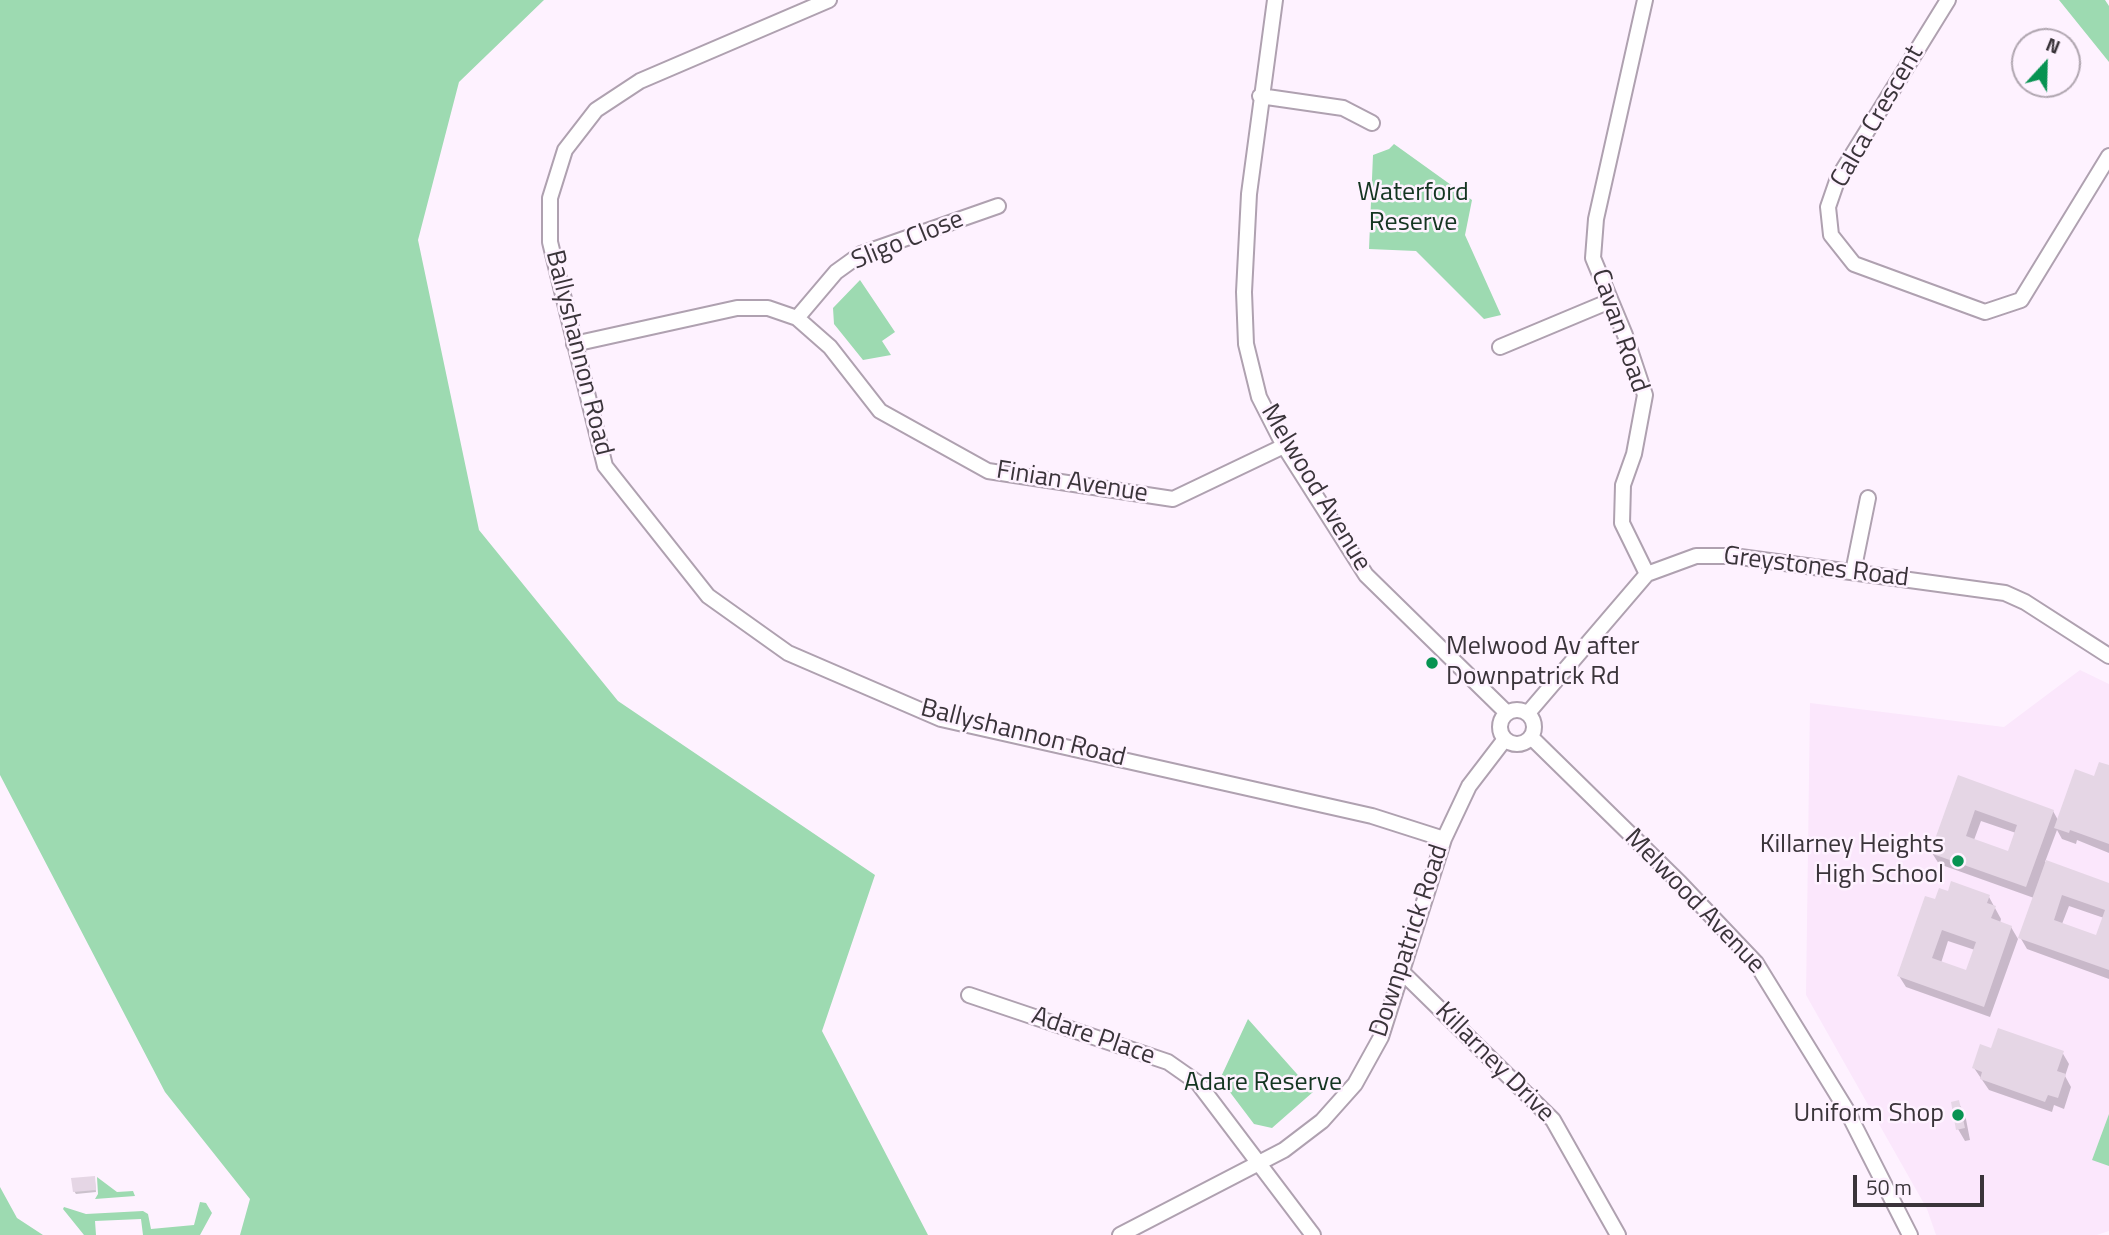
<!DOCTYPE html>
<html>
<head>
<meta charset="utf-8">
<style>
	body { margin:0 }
	#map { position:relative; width:2109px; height:1235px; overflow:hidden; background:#fef2ff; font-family:"Titillium Web",sans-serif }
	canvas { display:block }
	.north { position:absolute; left:2011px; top:28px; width:70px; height:70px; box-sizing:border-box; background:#fef2ff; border:2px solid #b0a6b0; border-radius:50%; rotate:22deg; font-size:19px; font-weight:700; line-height:28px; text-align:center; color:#3a343a }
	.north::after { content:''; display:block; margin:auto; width:24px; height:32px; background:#079352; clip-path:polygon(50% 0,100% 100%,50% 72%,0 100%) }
	.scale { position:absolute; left:1853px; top:1175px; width:131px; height:32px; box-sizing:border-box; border:4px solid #3a343a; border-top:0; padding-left:9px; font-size:21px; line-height:24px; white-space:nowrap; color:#3a343a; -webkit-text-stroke:5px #fef2ff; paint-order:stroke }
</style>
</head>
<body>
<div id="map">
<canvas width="2109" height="1235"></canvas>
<div class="north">N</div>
<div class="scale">50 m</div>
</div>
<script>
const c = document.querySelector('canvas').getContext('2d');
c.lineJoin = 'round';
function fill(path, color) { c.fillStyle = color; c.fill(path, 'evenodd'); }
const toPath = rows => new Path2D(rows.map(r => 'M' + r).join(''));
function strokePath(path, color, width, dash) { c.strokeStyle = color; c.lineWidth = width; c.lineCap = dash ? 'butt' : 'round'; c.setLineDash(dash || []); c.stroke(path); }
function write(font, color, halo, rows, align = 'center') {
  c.font = font + ' "Titillium Web",sans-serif'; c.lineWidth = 5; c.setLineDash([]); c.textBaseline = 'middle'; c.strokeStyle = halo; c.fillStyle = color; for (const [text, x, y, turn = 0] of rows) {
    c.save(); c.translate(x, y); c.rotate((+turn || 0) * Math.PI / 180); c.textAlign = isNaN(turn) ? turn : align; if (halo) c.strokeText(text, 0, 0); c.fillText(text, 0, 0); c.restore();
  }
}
fill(toPath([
	[2080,670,2109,684,2109,1231,2097,1235,1936,1235,1927,1209,1806,995,1810,703,2004,727]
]), '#fbe7fc');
fill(toPath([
	[0,0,544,0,459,82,418,240,479,530,618,701,875,875,822,1031,928,1235,240,1235,250,1199,165,1092,0,775],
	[2059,0,2105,0,2109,6,2109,62],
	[1394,144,1472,200,1465,235,1501,315,1484,319,1416,251,1369,249,1373,155,1389,149],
	[860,280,895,332,882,341,891,355,863,360,834,324,833,308],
	[1248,1019,1313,1092,1272,1128,1254,1124,1220,1079],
	[2109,1114,2109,1166,2092,1160],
	[97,1177,117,1192,133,1191,135,1196,95,1199,98,1194],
	[0,1187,17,1218,43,1235,0,1235],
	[200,1202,206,1203,212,1213,200,1235,143,1235,141,1219,95,1221,96,1235,84,1235,63,1209,64,1207,86,1214,143,1211,148,1214,151,1229,194,1225]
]), '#9ddab1');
fill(toPath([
	[2109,767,2109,853,2077,840,2076,844,2062,839,2057,830,2045,862,2109,885,2109,979,2027,949,2020,937,2034,898,1939,864,1932,853,1959,777,2053,811,2058,820],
	[1981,821,2016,833,2009,853,1974,840],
	[2069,906,2104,918,2097,937,2062,924],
	[1949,893,1989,897,2001,919,2000,923,2011,927,2018,939,1990,1017,1906,987,1899,976,1936,902],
	[1948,941,1975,950,1967,972,1941,963],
	[1992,1050,2062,1052,2069,1064,2065,1076,2071,1087,2064,1109,2054,1105,2052,1112,1989,1090,1974,1068],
	[1958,1102,1965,1114,1970,1140,1965,1141,1958,1129],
	[95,1181,96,1192,76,1194,74,1191]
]), '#0003');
fill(toPath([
	[2099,762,2109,765,2109,844,2070,830,2069,833,2054,828,2075,769,2094,776],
	[1958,775,2054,810,2026,887,1930,853],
	[1975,810,2017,825,2008,851,1966,836],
	[2046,860,2109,883,2109,970,2018,938],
	[2062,895,2105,910,2096,935,2054,920],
	[1951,881,1990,895,1987,903,1996,906,1991,918,2012,926,1984,1007,1897,976,1925,896,1935,899,1939,888,1948,891],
	[1942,930,1976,942,1966,970,1932,958],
	[1998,1028,2064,1051,2057,1071,2066,1074,2058,1098,2048,1095,2045,1102,1980,1079,1982,1072,1972,1068,1980,1044,1991,1048],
	[1959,1100,1965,1128,1956,1130,1951,1102],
	[95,1176,96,1190,73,1192,71,1178]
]), '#e5d6e5');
const street = toPath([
	[829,0,640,81,596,110,565,150,550,198,550,242,605,466,708,596,788,653,941,719,1372,816,1444,839],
	[1275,0,1249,194,1244,292,1246,344,1259,397,1284,446,1366,575,1507,713],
	[1645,0,1596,219,1593,258,1625,335,1645,395,1634,454,1623,485,1622,523,1647,574],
	[1948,0,1838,178,1828,207,1831,235,1854,264,1985,312,2021,300,2109,156],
	[1260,96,1343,108,1372,123],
	[797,318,836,272,861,254,998,206],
	[574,344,737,308,768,308,797,318,830,347,880,411,988,471,1173,499,1284,446],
	[1500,347,1610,301],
	[1853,572,1868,498],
	'1500 727a17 17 0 1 1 34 0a17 17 0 1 1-34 0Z',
	[1528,713,1647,574,1696,556,1733,556,2005,593,2025,602,2109,656],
	[1531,737,1680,883,1756,963,1846,1109,1910,1235],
	[1402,972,1553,1120,1618,1235],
	[969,995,1168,1062,1198,1083,1313,1235],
	[1120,1235,1284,1150,1322,1121,1355,1084,1381,1037,1444,839,1469,786,1505,739]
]);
strokePath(street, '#afa1b0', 18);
strokePath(street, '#fff', 14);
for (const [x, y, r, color] of [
	[1432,663,7,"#079352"],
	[1958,861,7,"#079352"],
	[1958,1115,7,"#079352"]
]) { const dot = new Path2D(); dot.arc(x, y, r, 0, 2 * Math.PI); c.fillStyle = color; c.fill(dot); strokePath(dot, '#fef2ff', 2.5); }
write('26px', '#3a343a', '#fef2ff', [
	["Calca Crescent",1878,117,-60],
	["Sligo Close",908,241,-22],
	["Cavan Road",1619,331,71],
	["Ballyshannon Road",578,353,76],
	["Finian Avenue",1072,483,9],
	["Melwood Avenue",1315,488,59],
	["Greystones Road",1816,568,7],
	["Ballyshannon Road",1023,734,14],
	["Melwood Avenue",1694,902,46],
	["Downpatrick Road",1410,941,-72],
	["Adare Place",1093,1037,19],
	["Killarney Drive",1494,1063,45]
]);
write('26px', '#143521', '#fef2ff', [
	["Waterford",1413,194],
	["Reserve",1413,224],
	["Adare Reserve",1263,1084]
]);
write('26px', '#3a343a', '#fef2ff', [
	["Melwood Av after",1446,648,"left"],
	["Downpatrick Rd",1446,678,"left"],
	["Killarney Heights",1944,846],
	["High School",1944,876],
	["Uniform Shop",1944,1115]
], 'right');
</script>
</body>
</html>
